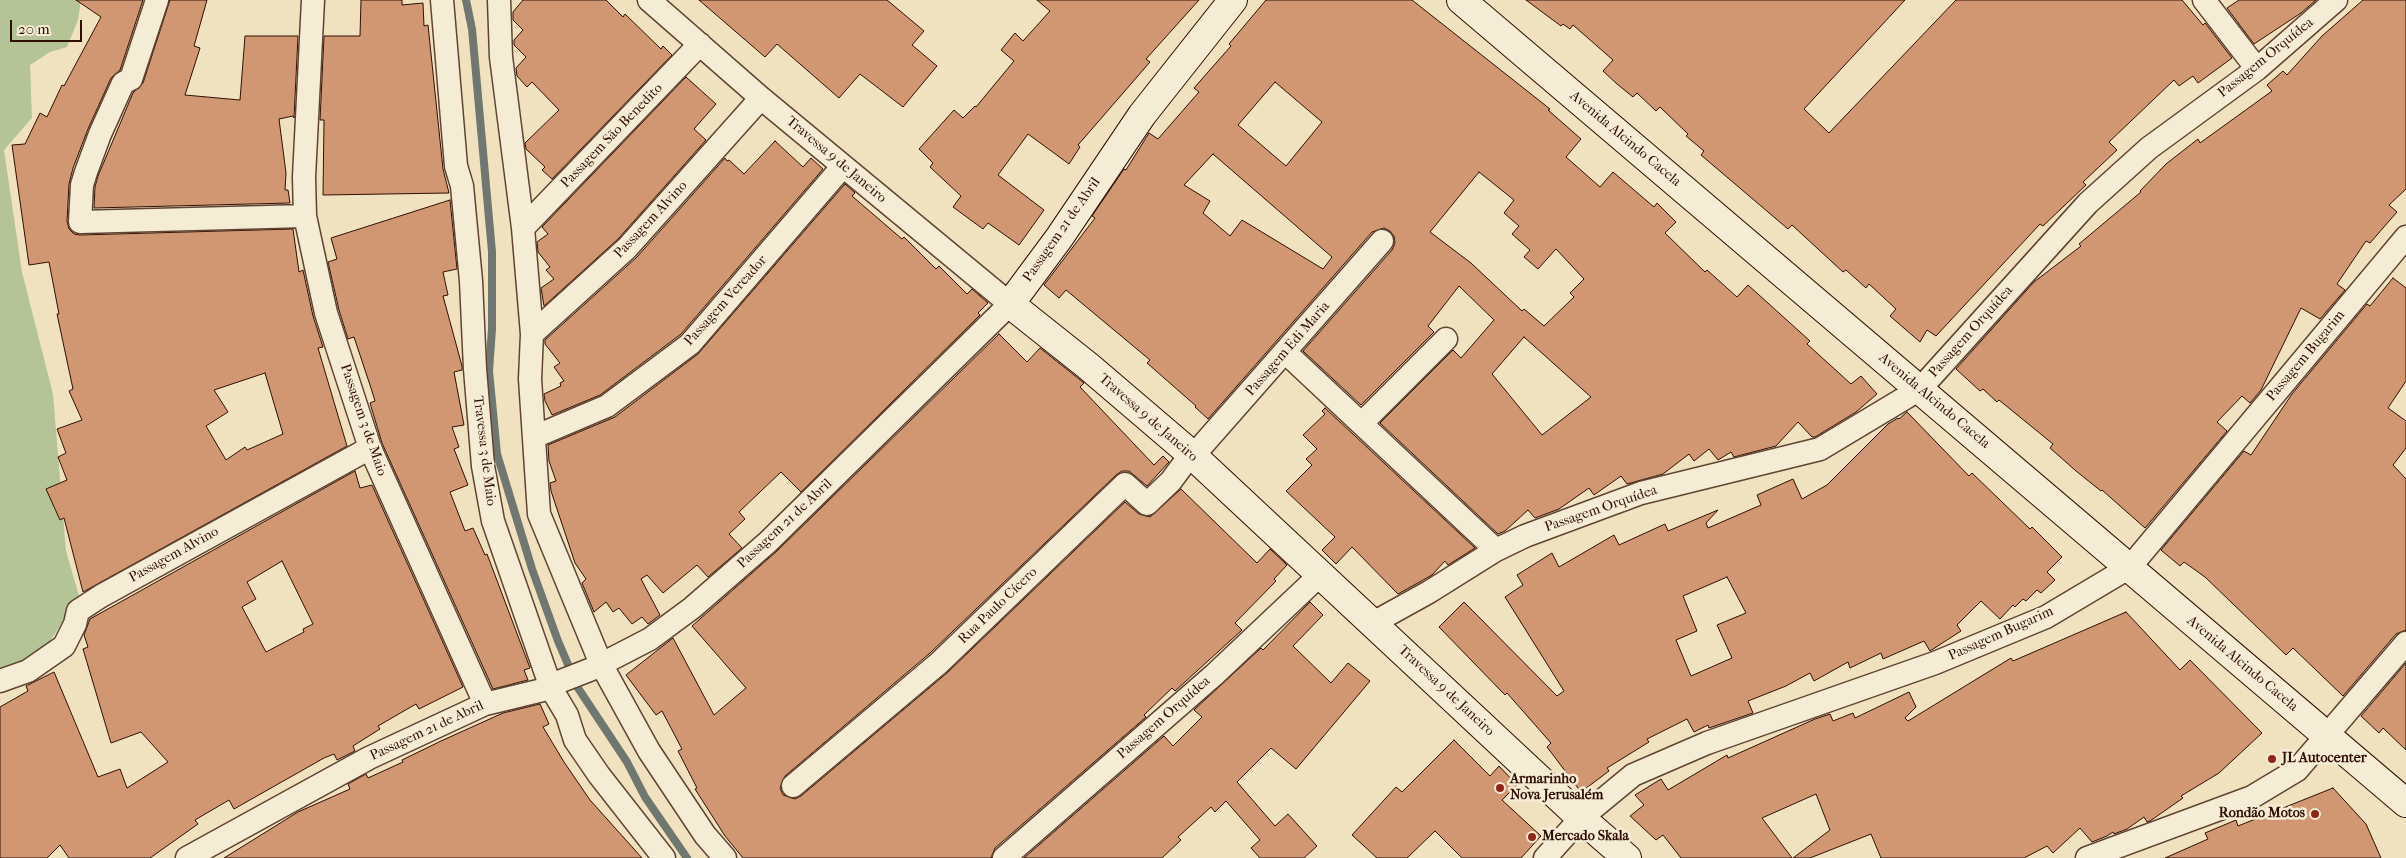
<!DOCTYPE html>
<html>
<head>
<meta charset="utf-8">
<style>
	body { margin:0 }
	#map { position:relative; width:2406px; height:858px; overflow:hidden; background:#f0e1bf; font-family:"IM FELL French Canon",serif }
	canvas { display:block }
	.scale { position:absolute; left:10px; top:20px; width:72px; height:22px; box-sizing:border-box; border:2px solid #2f0f03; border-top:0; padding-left:6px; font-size:15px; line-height:18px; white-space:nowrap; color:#2f0f03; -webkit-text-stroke:4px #f5ecd5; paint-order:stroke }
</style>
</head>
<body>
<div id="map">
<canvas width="2406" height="858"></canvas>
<div class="scale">20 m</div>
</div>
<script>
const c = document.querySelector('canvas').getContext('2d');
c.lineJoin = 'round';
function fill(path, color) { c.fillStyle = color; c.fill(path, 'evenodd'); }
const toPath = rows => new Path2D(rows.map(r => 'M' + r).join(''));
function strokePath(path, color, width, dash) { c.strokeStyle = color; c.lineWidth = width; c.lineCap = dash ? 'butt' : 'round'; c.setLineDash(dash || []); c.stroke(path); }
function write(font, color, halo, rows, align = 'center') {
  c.font = font + ' "IM FELL French Canon",serif'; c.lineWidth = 5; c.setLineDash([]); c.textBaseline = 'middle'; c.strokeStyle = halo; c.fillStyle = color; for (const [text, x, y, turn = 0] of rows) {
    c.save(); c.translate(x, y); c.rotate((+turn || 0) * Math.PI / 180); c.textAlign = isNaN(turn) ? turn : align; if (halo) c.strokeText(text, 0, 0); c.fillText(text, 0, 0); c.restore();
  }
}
fill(toPath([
	[0,0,81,0,78,20,67,47,50,52,30,65,32,118,4,150,22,272,53,394,66,551,79,596,41,655,0,668]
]), '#b4c497');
strokePath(toPath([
	[466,0,472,29,492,252,492,329,489,371,497,454,532,569,558,641,578,688,627,762,645,797,687,858]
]), '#707770', 8);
const building = toPath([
	[76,0,143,0,120,70,111,78,88,129,73,168,69,184,67,221,69,229,74,234,80,235,293,229,299,272,303,270,313,316,323,347,318,348,347,446,83,592,64,518,60,520,46,489,67,480,58,457,66,453,57,429,82,420,69,391,73,389,57,314,59,314,49,262,29,265,12,145,25,144,40,113,47,117,62,85,64,86,101,17,76,0],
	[265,373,283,434,247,450,245,447,226,460,206,426,228,412,214,390,265,373],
	[170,0,207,0,194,46,200,48,185,95,240,100,245,36,298,36,294,118,293,116,279,119,286,173,285,190,288,190,290,203,94,208,95,187,98,176,133,93,143,83,170,0],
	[361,0,402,0,402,5,423,3,424,26,428,25,443,169,449,193,323,195,324,120,320,120,324,36,360,36,361,0],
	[523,0,606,0,623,17,625,14,661,49,663,46,672,55,552,179,542,170,545,167,526,149,525,143,559,110,532,82,527,87,517,76,516,68,526,57,514,45,514,40,523,30,513,20,513,12,523,0],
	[699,0,887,0,924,31,912,45,937,66,903,107,860,74,839,98,777,44,765,57,699,0],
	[1037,0,1199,0,1146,59,1150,62,1078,145,1080,147,1069,164,1028,134,998,175,1044,210,1019,245,988,223,983,229,953,207,961,196,930,167,933,163,919,149,954,110,963,118,975,106,976,107,1014,61,1001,50,1015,33,1023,41,1050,11,1037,0],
	[1266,0,1412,0,1550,109,1548,110,1581,139,1566,157,1600,187,1613,172,1654,207,1657,203,1676,222,1665,233,1705,272,1707,270,1737,297,1748,285,1810,341,1807,344,1851,384,1861,376,1877,394,1856,412,1815,437,1812,437,1798,422,1776,446,1734,457,1731,452,1718,460,1709,449,1694,461,1689,454,1663,474,1627,484,1621,476,1594,495,1589,488,1559,509,1535,518,1528,510,1505,531,1498,534,1380,423,1453,350,1461,358,1494,320,1459,286,1428,326,1434,332,1361,405,1303,351,1392,250,1395,243,1394,236,1390,231,1384,228,1372,232,1208,419,1195,407,1196,406,1147,363,1150,360,1066,290,1059,298,1044,285,1095,218,1092,216,1124,169,1126,170,1149,133,1158,139,1199,92,1194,88,1231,46,1229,44,1266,0],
	[1275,82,1322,122,1286,166,1238,125,1275,82],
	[1213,154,1332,257,1323,269,1242,220,1230,236,1203,213,1210,201,1184,185,1213,154],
	[1479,172,1514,200,1504,213,1519,226,1512,234,1530,250,1524,257,1538,269,1556,249,1584,279,1570,293,1574,297,1544,326,1524,309,1522,311,1471,263,1430,232,1479,172],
	[1524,337,1591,397,1542,435,1492,374,1524,337],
	[1526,0,1905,0,1804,109,1829,133,1956,0,2182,0,2203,25,2205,23,2232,58,2198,83,2193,76,2179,86,2174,80,2109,142,2117,150,2083,182,2086,185,2043,226,2040,224,1936,336,1927,330,1920,342,1890,316,1896,309,1869,284,1866,288,1846,270,1843,272,1792,225,1788,229,1701,155,1704,151,1686,136,1688,134,1660,107,1656,111,1637,93,1633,97,1617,84,1603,71,1613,60,1573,25,1570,29,1563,24,1561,26,1526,0],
	[2239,0,2316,0,2301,13,2254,44,2227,8,2239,0],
	[2363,0,2406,0,2406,189,2389,205,2397,212,2370,243,2366,241,2337,284,2345,290,2320,319,2301,308,2261,390,2250,403,2242,396,2217,422,2227,431,2145,528,2102,490,2101,491,2076,471,2050,448,2053,444,1999,400,1997,402,1983,389,1980,391,1956,369,2034,282,2081,246,2079,244,2141,192,2140,191,2166,164,2198,139,2200,143,2272,91,2267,85,2283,71,2287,75,2322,36,2363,0],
	[686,77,716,104,694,129,706,140,618,239,544,306,541,288,554,279,546,270,550,267,538,252,537,242,548,234,542,227,686,77],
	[775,141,803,167,811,158,823,169,681,334,600,395,552,415,545,401,544,394,561,386,560,383,564,381,554,367,560,363,545,344,545,340,637,257,725,158,727,161,729,160,744,174,775,141],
	[845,184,855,193,852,196,902,239,904,237,936,269,939,266,967,294,972,289,988,303,978,313,980,315,801,492,781,472,739,512,745,519,729,534,742,548,708,577,697,565,663,593,647,575,641,579,660,615,648,624,642,617,632,624,619,608,613,612,606,602,594,612,582,583,586,579,575,563,551,491,550,483,556,481,549,461,548,445,615,417,698,354,845,184],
	[450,200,457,269,443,272,448,295,443,296,462,366,462,370,454,372,464,425,452,427,459,447,454,449,468,485,450,492,465,531,473,528,485,555,487,554,530,668,524,670,528,680,493,689,382,443,370,403,375,401,370,385,354,337,348,339,339,310,328,262,337,259,331,238,450,200],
	[2393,278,2406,288,2406,381,2388,408,2406,421,2406,448,2393,465,2406,479,2406,630,2396,634,2343,696,2293,648,2286,655,2205,577,2184,562,2180,566,2161,550,2244,451,2251,455,2292,394,2367,304,2370,306,2393,278],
	[999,334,1027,362,1040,348,1084,383,1080,387,1154,465,1163,456,1169,462,1147,486,1129,471,1122,471,1116,475,930,653,785,776,780,788,783,795,795,799,801,796,947,673,1125,502,1139,514,1150,517,1181,489,1257,563,1270,549,1287,565,1274,579,1276,581,1235,623,1242,630,1175,691,1172,688,1144,715,1146,717,995,848,991,858,743,858,725,836,695,789,697,788,678,751,682,749,662,711,656,715,626,675,673,638,714,715,746,688,692,626,777,551,999,334],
	[1325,408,1475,548,1448,565,1445,561,1432,575,1398,594,1352,547,1336,564,1322,550,1335,537,1286,491,1312,465,1306,459,1317,449,1303,435,1325,414,1322,411,1325,408],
	[1907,412,1969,476,1972,473,2030,529,2032,527,2062,557,2047,572,2055,580,2041,593,2037,590,2026,601,2023,599,2015,607,2013,605,2000,619,1981,601,1957,625,1961,631,1930,651,1924,641,1883,659,1881,653,1850,668,1848,662,1814,681,1810,673,1786,686,1748,701,1753,713,1709,728,1708,725,1694,732,1687,719,1647,739,1649,742,1607,768,1609,771,1581,792,1547,747,1551,743,1507,693,1505,695,1439,627,1464,602,1557,696,1564,691,1505,597,1523,585,1517,575,1552,553,1559,567,1614,535,1619,545,1665,524,1668,531,1718,510,1706,523,1708,528,1761,505,1757,495,1793,479,1802,499,1827,485,1888,424,1898,418,1899,419,1907,412],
	[1727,577,1746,613,1717,625,1732,658,1691,676,1676,640,1697,631,1683,596,1727,577],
	[355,471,360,488,372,485,463,687,419,709,416,704,378,726,380,729,353,746,355,751,337,760,334,754,324,758,234,809,229,800,195,820,198,824,150,858,69,858,60,845,47,858,0,858,0,707,28,691,26,686,54,672,98,777,120,769,127,788,168,762,141,732,111,743,83,649,88,647,84,635,90,619,355,471],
	[282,561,313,624,303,629,304,632,266,652,242,607,256,599,247,582,282,561],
	[1310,602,1323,615,1293,646,1331,683,1348,663,1370,681,1296,769,1271,748,1237,782,1275,826,1288,814,1317,846,1304,858,1260,858,1251,848,1260,840,1226,801,1215,812,1211,807,1178,837,1181,840,1162,858,1024,858,1164,736,1173,746,1202,717,1194,710,1261,648,1263,650,1310,602],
	[2126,612,2180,670,2190,660,2262,733,2219,773,2181,796,2183,798,2150,821,2147,822,2144,817,2127,829,2114,834,2113,832,2107,836,2092,842,2080,828,2053,853,2047,846,2024,858,1881,858,1871,834,1810,858,1793,858,1830,830,1816,794,1762,818,1792,858,1681,858,1663,835,1656,840,1630,816,1644,805,1635,795,1661,779,1668,790,1727,755,1728,758,1815,719,1830,714,1833,721,1853,713,1855,718,1909,692,1916,707,1905,718,1908,721,2011,658,2013,661,2126,612],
	[2406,663,2406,750,2383,728,2379,733,2361,716,2406,663],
	[540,704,549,724,543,727,564,762,590,800,642,858,224,858,298,812,350,789,348,784,366,774,368,778,403,762,402,760,441,741,503,713,540,704],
	[1454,740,1490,776,1499,766,1517,785,1502,800,1541,836,1521,858,1462,858,1435,831,1407,858,1377,858,1352,835,1396,787,1402,792,1454,740],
	[2333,788,2366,824,2381,858,2165,858,2208,839,2205,833,2236,820,2238,826,2333,788]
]);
fill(building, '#d09772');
strokePath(building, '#2f0f03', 1);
const street = toPath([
	[157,0,131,79,123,83,100,134,86,172,82,185,80,222,305,216],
	[313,0,304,177,305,216,326,313,370,448,485,704],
	[442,0,456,166,462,186,471,281,475,369,483,466,493,521,551,688,567,715,575,740,599,775,664,858],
	[499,0,501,57,523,228,532,334,530,379,539,514,601,664,649,751,705,835,725,858],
	[2204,0,2257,69],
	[523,228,700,44],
	[532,334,627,248,761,98],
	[1285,352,1496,550],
	[1362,423,1446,339],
	[534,437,607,406,690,344,843,166],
	[1193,456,1382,241],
	[1373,623,1429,592,1496,550,1525,536,1641,493,1820,449,1920,389,2088,203,2149,148,2257,69,2336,0],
	[0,681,28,671,64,646,75,624,78,611,101,596,370,448],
	[793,786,939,663,1125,484,1147,504,1171,481,1191,454],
	[187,858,369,758,485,704,551,688,556,683,592,669,650,639,692,608,768,542,1010,304,761,98,649,0],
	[1004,858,1214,675,1321,574],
	[1545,858,1581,818,1633,775,1707,743,1935,663,2046,617,2130,567,2406,237],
	[2087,858,2252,797,2297,770,2406,643]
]);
const secondary = toPath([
	[1233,0,1142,115,1059,238,1010,304,1088,366,1191,454,1581,818,1627,858],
	[1461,0,2406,803]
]);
strokePath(street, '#5f4432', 25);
strokePath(secondary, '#2f0f03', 30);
strokePath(street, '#f5ecd5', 22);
strokePath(secondary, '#f5ecd5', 28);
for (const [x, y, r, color] of [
	[2272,759,5,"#8f2418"],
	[1500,788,5,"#8f2418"],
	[2315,814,5,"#8f2418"],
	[1532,837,5,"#8f2418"]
]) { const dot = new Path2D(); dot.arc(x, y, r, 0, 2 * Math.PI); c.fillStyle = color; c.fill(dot); strokePath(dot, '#f5ecd5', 2); }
write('14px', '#2f0f03', '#f5ecd5', [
	["Passagem Orquídea",2266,58,-39],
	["Passagem São Benedito",612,136,-46],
	["Avenida Alcindo Cacela",1625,139,40],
	["Travessa 9 de Janeiro",836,160,40],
	["Passagem Alvino",651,220,-47],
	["Passagem 21 de Abril",1062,230,-55],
	["Passagem Vereador",726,301,-48],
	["Passagem Orquídea",1971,332,-48],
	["Passagem Edi Maria",1288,349,-49],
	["Passagem Bugarim",2306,356,-50],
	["Avenida Alcindo Cacela",1934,401,40],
	["Travessa 9 de Janeiro",1148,418,41],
	["Passagem 3 de Maio",363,420,71],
	["Travessa 3 de Maio",484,451,83],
	["Passagem Orquídea",1601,509,-19],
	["Passagem 21 de Abril",785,524,-43],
	["Passagem Alvino",174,555,-29],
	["Rua Paulo Cícero",998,606,-44],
	["Passagem Bugarim",2001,634,-24],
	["Avenida Alcindo Cacela",2242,664,40],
	["Travessa 9 de Janeiro",1446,691,43],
	["Passagem Orquídea",1164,718,-41],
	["Passagem 21 de Abril",427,731,-25]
]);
write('bold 14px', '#2f0f03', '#f5ecd5', [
	["JL Autocenter",2282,759],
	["Armarinho",1510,780],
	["Nova Jerusalém",1510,796],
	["Rondão Motos",2305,814,"right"],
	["Mercado Skala",1542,837]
], 'left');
</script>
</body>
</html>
